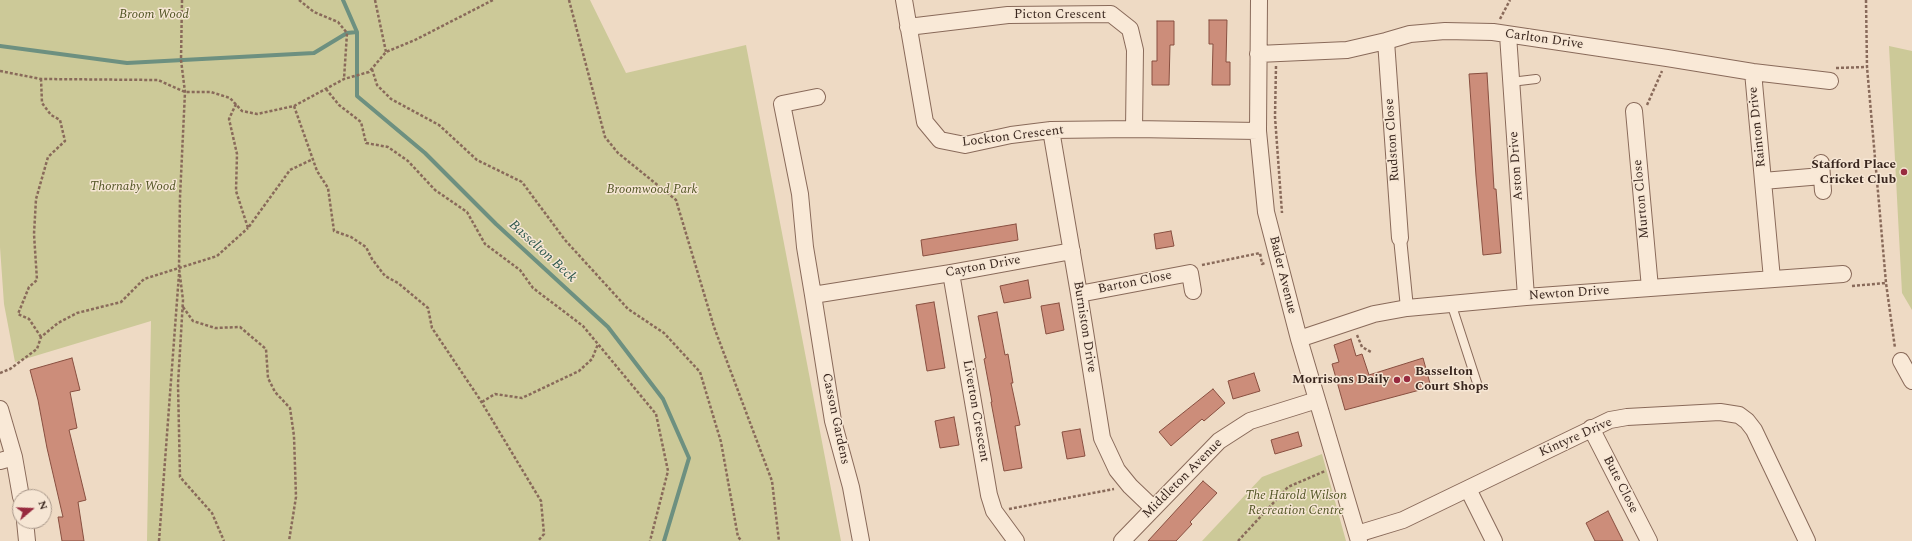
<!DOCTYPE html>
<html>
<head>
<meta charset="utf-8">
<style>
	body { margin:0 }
	#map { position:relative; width:1912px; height:541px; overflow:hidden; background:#eedac4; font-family:Spectral,serif }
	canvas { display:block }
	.north { position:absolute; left:12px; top:489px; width:40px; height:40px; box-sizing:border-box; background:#f6e6d4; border:1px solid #aa998b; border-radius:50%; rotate:71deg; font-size:11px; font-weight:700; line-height:16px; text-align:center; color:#39261e }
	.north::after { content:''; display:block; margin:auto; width:14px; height:18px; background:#982a3f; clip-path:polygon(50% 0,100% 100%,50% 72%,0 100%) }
</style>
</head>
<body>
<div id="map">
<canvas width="1912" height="541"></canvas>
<div class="north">N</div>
</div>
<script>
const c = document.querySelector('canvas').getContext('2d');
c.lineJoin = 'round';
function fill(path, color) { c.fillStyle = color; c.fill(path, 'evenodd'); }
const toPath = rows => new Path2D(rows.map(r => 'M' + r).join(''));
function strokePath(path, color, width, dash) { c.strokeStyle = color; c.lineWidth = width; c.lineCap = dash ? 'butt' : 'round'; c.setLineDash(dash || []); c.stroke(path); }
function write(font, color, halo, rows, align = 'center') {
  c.font = font + ' Spectral,serif'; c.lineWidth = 3; c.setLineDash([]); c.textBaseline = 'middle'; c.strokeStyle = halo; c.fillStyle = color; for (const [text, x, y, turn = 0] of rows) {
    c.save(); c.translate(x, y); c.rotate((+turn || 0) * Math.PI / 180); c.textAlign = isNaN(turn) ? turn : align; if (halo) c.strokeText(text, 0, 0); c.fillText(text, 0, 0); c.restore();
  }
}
fill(toPath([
	[0,0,590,0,626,73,746,45,841,541,147,541,151,321,15,362,4,304,0,247],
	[1889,46,1912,51,1912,310,1902,293],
	[1322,454,1346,541,1202,541,1262,477]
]), '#ccc998');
strokePath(toPath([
	[343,0,357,32,357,96,425,153,496,224,608,327,663,399,689,458,664,541],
	[0,46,127,63,314,53,347,33,357,32]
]), '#6d9080', 4);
const building = toPath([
	[1209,20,1227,20,1226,62,1230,62,1230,85,1212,85,1213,44,1209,44,1209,20],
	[1157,21,1174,21,1174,45,1170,45,1169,85,1152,85,1152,61,1157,61,1157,21],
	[1487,73,1494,189,1496,189,1501,253,1483,255,1476,176,1469,74,1487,73],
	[1016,224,1018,240,923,256,921,240,1016,224],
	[1171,231,1174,246,1156,249,1154,234,1171,231],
	[1028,280,1031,298,1004,303,1000,286,1028,280],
	[934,302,945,368,927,371,916,305,934,302],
	[1059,303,1064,330,1046,334,1041,306,1059,303],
	[997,312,1005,355,1008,354,1013,383,1011,383,1020,425,1015,426,1022,468,1004,471,991,402,992,402,984,359,986,358,978,316,997,312],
	[1351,339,1356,356,1362,354,1369,375,1423,358,1431,387,1345,410,1332,364,1339,362,1334,345,1351,339],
	[72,358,80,390,70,392,77,428,69,430,86,500,78,502,84,541,62,541,58,517,63,517,47,448,38,400,30,370,72,358],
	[1254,373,1260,391,1233,399,1228,381,1254,373],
	[1213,389,1225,403,1204,421,1202,419,1171,446,1159,432,1213,389],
	[954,417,959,445,940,448,935,421,954,417],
	[1080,429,1085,456,1067,459,1062,432,1080,429],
	[1298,432,1302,446,1275,454,1271,440,1298,432],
	[1203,481,1217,493,1190,522,1192,524,1176,541,1148,541,1203,481],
	[1608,511,1623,541,1595,541,1586,523,1608,511]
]);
fill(building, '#cc8d7a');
strokePath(building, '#884f40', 1);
const service = toPath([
	[1511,82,1536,79],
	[1451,303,1477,383]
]);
const pedestrian = toPath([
	[1400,238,1407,308]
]);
const minor = toPath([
	[904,0,925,122,940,140,965,145,1011,135,1051,130,1134,129,1258,131],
	[1259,0,1258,131,1266,212,1299,339,1359,541],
	[908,27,1008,15,1111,14,1130,29,1135,50,1134,129],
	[1508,35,1526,297],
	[1386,41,1400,238],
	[1258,54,1347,50,1386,41,1410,34,1445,31,1493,32,1667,58,1753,72,1830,81],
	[1753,72,1772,279],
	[817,97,782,104,800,194,805,247,813,295,951,273,1072,251],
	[1634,111,1650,288],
	[1051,130,1079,294,1102,438,1117,470,1130,486,1153,508],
	[1821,163,1823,191],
	[1763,181,1822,176],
	[951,273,989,495,994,511,1016,541],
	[1079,294,1190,273,1193,291],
	[813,295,833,421,851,487,861,541],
	[1299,339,1374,314,1407,308,1526,297,1843,274],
	[1901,361,1912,381],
	[0,409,14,457,21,497],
	[1591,428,1649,541],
	[0,461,14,457],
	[1468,489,1494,541],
	[25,521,27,541],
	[1357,534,1403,520,1610,420,1627,417,1720,412,1739,415,1747,421,1754,430,1807,541],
	[1122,541,1219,441,1250,421,1317,400]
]);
strokePath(service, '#896a5a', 10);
strokePath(pedestrian, '#896a5a', 14);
strokePath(minor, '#896a5a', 18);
strokePath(toPath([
	[182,0,181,60,185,92,180,197,179,268,183,300,178,384,180,477,212,513,224,541],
	[299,0,314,12,338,22,347,33,344,79],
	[375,0,386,52],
	[569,0,605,137,618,153,676,200,714,327,772,481,779,541],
	[1866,0,1867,67,1886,283,1895,348],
	[1500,19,1510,0],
	[1276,66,1275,117,1282,213],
	[1836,68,1867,67],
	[372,69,377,85,391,99,439,125,477,160,522,182,565,240,628,309,664,333,700,372,721,442,738,537,742,541],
	[0,71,41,79,158,80,185,92,211,92,230,98,242,111,257,114,294,106,344,79,369,72,386,52,415,40,493,0],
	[326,89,339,105,361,122,366,143,388,147,408,161,435,190,467,212,485,244,520,270,533,288,583,326,656,414,668,471,650,541],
	[236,104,229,119,237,154,236,191,248,228,290,170,313,159],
	[1647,105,1662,71],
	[294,106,317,171,328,188,334,231,351,237,366,247,372,259,385,276,398,283,428,308,432,328,479,398,541,501,544,534,538,541],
	[1202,265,1260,253,1262,264,1265,263],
	[1852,286,1886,283],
	[183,307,193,321,215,328,240,327,266,349,268,378,275,392,290,408,294,436,296,497,289,541],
	[1357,335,1362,347,1371,352],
	[41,337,29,319,18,314,29,287,37,280,34,234,36,199,48,157,65,141,60,120,51,115,42,103,41,79],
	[0,373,10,369,37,349,41,337,58,323,77,313,121,302,144,279,217,256,248,228],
	[482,402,495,394,522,398,579,371,592,359,598,344],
	[1009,509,1114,489],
	[159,541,179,274],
	[1238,541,1288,487,1325,471]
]), '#896a5a', 2.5, [3, 2]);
strokePath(service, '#f9e9d7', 8);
strokePath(pedestrian, '#f9e9d7', 12);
strokePath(minor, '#f9e9d7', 16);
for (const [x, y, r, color] of [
	[1904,172,4,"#982a3f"],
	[1407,379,4,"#982a3f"],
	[1397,380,4,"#982a3f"]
]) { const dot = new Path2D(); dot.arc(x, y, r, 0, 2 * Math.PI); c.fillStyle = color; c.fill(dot); strokePath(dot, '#f6e6d4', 1.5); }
write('italic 13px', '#525525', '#f6e6d4', [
	["Broom Wood",154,15],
	["Thornaby Wood",133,187],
	["Broomwood Park",652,190],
	["The Harold Wilson",1296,496],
	["Recreation Centre",1296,511]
]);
write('13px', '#39261e', '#f6e6d4', [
	["Picton Crescent",1060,15],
	["Carlton Drive",1544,40,8],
	["Rainton Drive",1758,127,-96],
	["Lockton Crescent",1013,137,-7],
	["Rudston Close",1393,140,-94],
	["Aston Drive",1517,166,-94],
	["Murton Close",1642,199,-95],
	["Cayton Drive",983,267,-10],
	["Bader Avenue",1282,275,76],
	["Barton Close",1135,283,-11],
	["Newton Drive",1569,294,-4],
	["Burniston Drive",1084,327,81],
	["Liverton Crescent",975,411,80],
	["Casson Gardens",835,419,78],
	["Kintyre Drive",1576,438,-24],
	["Middleton Avenue",1183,479,-45],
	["Bute Close",1620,485,63]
]);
write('bold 13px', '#39261e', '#f6e6d4', [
	["Stafford Place",1896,165],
	["Cricket Club",1896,180],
	["Basselton",1415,372,"left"],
	["Court Shops",1415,387,"left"],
	["Morrisons Daily",1389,380]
], 'right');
write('italic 14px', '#2e594e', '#f6e6d4', [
	["Basselton Beck",542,252,42]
]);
</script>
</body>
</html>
